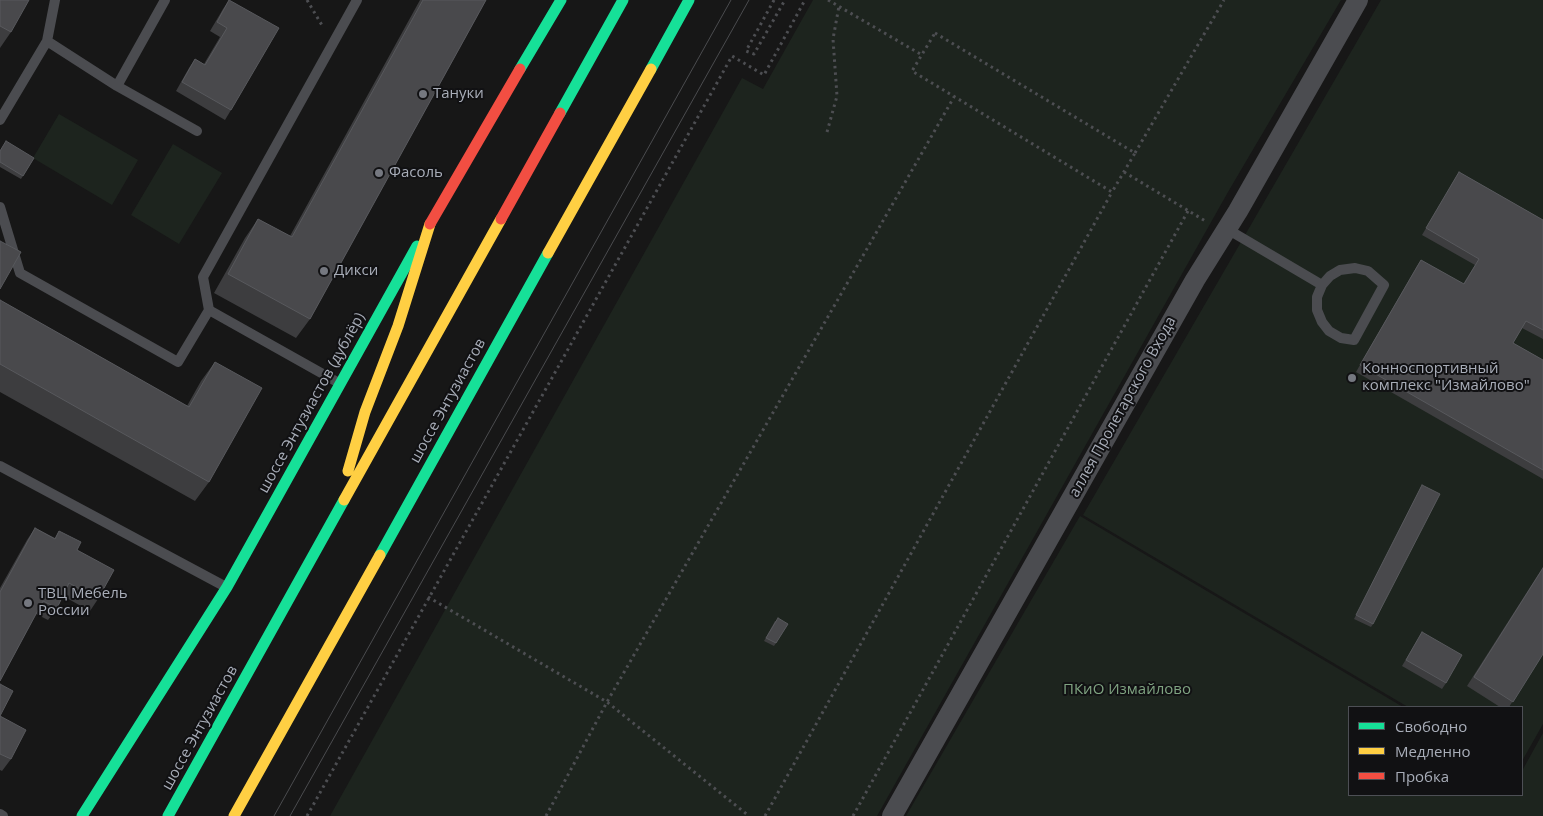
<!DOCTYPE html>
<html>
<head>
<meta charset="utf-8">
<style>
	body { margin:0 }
	#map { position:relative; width:1543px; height:816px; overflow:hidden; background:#171717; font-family:"Open Sans",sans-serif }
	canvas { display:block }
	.legend { position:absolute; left:1348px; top:706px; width:175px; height:90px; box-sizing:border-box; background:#111113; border:1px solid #4d4f55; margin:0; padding:6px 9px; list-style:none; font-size:15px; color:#a8adb8 }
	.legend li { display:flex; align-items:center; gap:10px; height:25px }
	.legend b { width:25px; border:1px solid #4d4f55 }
</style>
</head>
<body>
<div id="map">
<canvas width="1543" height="816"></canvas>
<ul class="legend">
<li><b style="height:6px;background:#16e098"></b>Свободно</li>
<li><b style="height:6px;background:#ffcf43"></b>Медленно</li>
<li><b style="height:6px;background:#f24e42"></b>Пробка</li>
</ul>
</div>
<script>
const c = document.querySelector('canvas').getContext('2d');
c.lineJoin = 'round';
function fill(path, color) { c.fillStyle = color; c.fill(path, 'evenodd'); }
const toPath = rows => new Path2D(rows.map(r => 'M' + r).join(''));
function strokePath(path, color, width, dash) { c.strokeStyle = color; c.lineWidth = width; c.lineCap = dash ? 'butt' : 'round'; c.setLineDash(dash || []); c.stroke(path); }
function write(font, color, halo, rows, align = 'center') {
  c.font = font + ' "Open Sans",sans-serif'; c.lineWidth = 4; c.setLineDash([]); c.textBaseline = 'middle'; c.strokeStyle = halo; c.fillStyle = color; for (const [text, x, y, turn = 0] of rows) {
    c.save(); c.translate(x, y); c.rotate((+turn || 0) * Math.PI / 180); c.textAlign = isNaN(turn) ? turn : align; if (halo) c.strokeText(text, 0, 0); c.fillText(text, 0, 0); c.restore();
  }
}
fill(toPath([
	[813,0,1341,0,1228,192,877,816,330,816,742,78,763,89],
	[1381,0,1543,0,1543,724,1522,761,1522,707,1408,707,1083,515],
	[59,114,138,160,112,205,33,158],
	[173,144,222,173,179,244,131,215],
	[1080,516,1403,707,1349,707,1349,795,1522,795,1522,771,1543,733,1543,816,906,816]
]), '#1d241e');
strokePath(toPath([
	[307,0,323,27],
	[774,0,746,51,754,54,785,0],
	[828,0,922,55],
	[935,33,1135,153,1112,192,912,71,935,33],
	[827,132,837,96,833,39,839,6],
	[1135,153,1224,0],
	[1124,172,1207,222],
	[428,597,607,702,749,816],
	[307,816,732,56,764,75,805,0],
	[546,816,607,702,954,97],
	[765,816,1112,192],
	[853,816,1188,211]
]), '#4d4e52', 3, [2.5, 4]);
strokePath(toPath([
	[47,41,117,86,197,131],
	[117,86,165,0],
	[0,120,47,41,55,0],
	[0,207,20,273,178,362,209,310,339,383],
	[1227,229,1322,285],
	[1355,268,1368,271,1384,285,1354,340,1341,338,1329,331,1322,322,1317,310,1317,297,1322,285,1330,276,1340,270,1355,268],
	[209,310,203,277,357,0],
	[0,466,226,587],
	[0,814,3,816]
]), '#4b4c50', 10);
strokePath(toPath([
	[892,816,1195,280,1238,211,1358,0]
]), '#4b4c50', 20);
strokePath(toPath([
	[520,69,561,0],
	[651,69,689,0],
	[560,113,623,0],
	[380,555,548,253],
	[82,816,227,587,417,246],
	[168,816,344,500]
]), '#16e098', 11);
strokePath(toPath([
	[548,253,651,69],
	[348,471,365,412,398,326,430,224],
	[344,500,501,219],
	[234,816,380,555]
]), '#ffcf43', 11);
strokePath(toPath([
	[501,219,560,113],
	[430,224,520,69]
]), '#f24e42', 11);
strokePath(toPath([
	[274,816,731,0],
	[290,816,749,0]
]), '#4b4c4f', 1);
fill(toPath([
	[0,0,11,32,0,48],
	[229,0,231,110,225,120,176,91,189,68,195,59,204,64,220,37,210,31,223,9],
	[420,0,486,0,310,319,296,338,214,293,245,238,258,219,290,236],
	[0,150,34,158,21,179,0,167],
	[1459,172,1543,220,1543,339,1522,328,1513,343,1543,360,1543,479,1356,372,1417,266,1421,260,1463,284,1475,265,1422,235],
	[0,300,187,406,201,381,215,362,209,482,195,501,0,392],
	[1422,485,1373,624,1371,627,1354,619],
	[35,528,55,538,59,531,77,550,98,599,90,611,63,596,57,608,48,620,36,614,0,681,0,588,27,540],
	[1543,567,1543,654,1509,707,1500,707,1467,686],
	[775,621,788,624,774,646,764,641],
	[1422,632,1446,683,1442,689,1402,666],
	[0,716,11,759,2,771,0,770]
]), '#3d3d3f');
const building = toPath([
	[0,0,29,0,11,32,0,26,0,0],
	[229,0,279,28,231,110,182,82,195,59,205,65,227,28,217,22,229,0],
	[423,0,486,0,310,319,228,274,258,219,292,237,423,0],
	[6,141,34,158,23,176,0,162,0,151,6,141],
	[1459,172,1543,220,1543,330,1526,321,1513,343,1543,360,1543,470,1360,365,1421,260,1464,284,1479,259,1426,228,1459,172],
	[0,241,21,252,0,289,0,241],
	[0,300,189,407,215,362,262,388,209,482,0,364,0,300],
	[1422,485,1440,494,1373,624,1356,615,1422,485],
	[35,528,55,539,59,531,81,542,77,550,114,570,98,599,69,583,57,608,43,601,0,681,0,592,35,528],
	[1543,568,1543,654,1513,702,1474,677,1543,568],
	[778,618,788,624,776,643,766,638,778,618],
	[1422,632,1462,655,1446,683,1406,660,1422,632],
	[0,684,13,691,0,716,0,684],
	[0,716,26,730,11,759,0,754,0,716]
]);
fill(building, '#49494c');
strokePath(building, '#58595d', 1);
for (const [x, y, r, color] of [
	[423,94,5,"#757880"],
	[379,173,5,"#757880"],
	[324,271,5,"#757880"],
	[1352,378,5,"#757880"],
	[28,603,5,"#757880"]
]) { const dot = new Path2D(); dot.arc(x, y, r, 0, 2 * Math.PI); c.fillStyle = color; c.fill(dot); strokePath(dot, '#111113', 2); }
write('15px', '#a8adb8', '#111113', [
	["Тануки",433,94],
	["Фасоль",389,173],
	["Дикси",334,271],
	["Конноспортивный",1362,369],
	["комплекс \"Измайлово\"",1362,386],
	["ТВЦ Мебель",38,594],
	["России",38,611]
], 'left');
write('15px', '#a8adb8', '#111113', [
	["шоссе Энтузиастов",448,401,-61],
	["шоссе Энтузиастов (дублёр)",312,403,-61],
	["аллея Пролетарского Входа",1123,407,-61],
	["шоссе Энтузиастов",200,728,-61]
]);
write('15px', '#7fa381', '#111113', [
	["ПКиО Измайлово",1127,690]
]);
</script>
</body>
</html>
